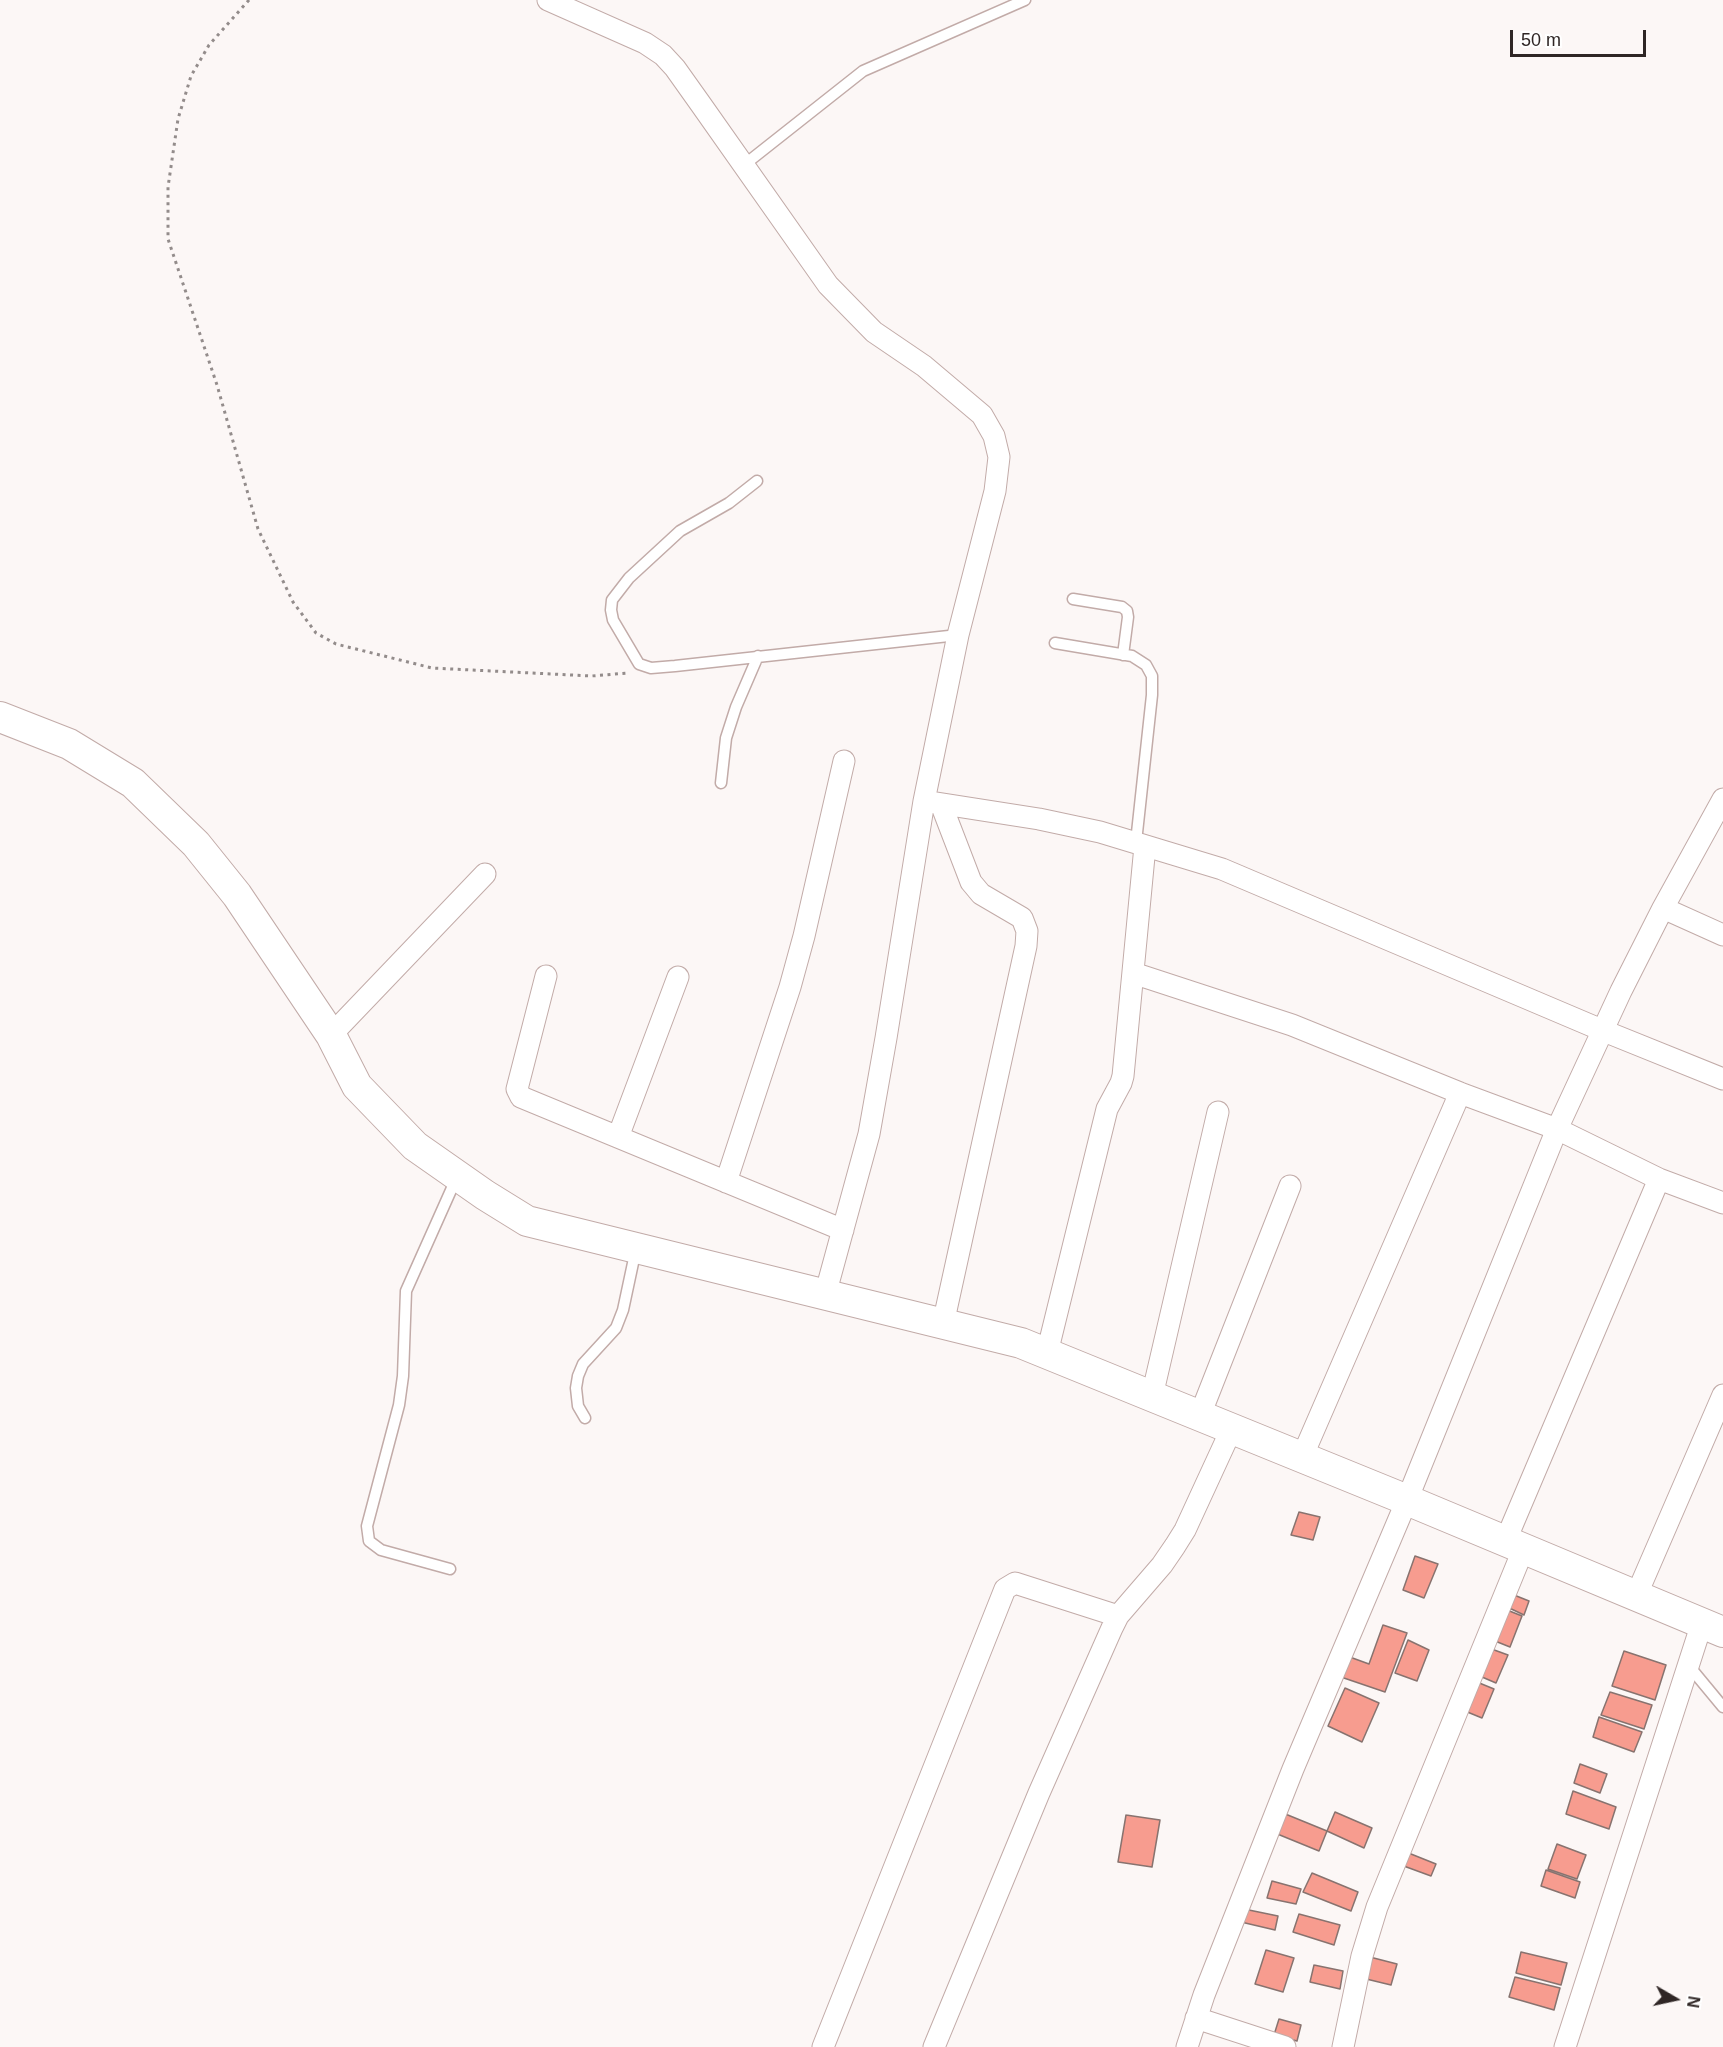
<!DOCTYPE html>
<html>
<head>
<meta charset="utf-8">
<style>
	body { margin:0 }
	#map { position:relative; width:1723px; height:2047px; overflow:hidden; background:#fcf7f6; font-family:Arial,sans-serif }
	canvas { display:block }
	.north { position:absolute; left:1645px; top:1969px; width:60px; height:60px; -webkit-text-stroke:4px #fff; paint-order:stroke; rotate:99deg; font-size:16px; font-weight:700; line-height:24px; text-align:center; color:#2f2625 }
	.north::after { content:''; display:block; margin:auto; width:21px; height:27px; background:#2f2625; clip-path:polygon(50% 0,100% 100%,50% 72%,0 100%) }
	.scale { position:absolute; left:1510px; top:30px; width:136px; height:27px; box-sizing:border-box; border:3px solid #2f2625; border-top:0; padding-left:8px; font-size:18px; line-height:21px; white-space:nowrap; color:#2f2625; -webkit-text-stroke:4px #fff; paint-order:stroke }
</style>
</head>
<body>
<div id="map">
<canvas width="1723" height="2047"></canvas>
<div class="north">N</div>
<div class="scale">50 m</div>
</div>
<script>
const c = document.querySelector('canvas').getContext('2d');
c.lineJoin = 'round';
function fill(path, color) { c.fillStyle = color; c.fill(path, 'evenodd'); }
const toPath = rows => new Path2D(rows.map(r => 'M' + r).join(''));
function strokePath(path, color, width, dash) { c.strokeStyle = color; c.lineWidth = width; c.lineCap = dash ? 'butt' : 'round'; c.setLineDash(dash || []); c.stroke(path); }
const building = toPath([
	[1299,1512,1320,1517,1313,1540,1291,1535,1299,1512],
	[1415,1556,1438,1564,1424,1598,1403,1590,1415,1556],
	[1509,1593,1529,1601,1524,1615,1503,1605,1509,1593],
	[1502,1608,1522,1616,1510,1647,1490,1639,1502,1608],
	[1383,1625,1407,1633,1385,1692,1338,1676,1347,1656,1369,1664,1383,1625],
	[1408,1640,1429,1650,1417,1681,1395,1673,1408,1640],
	[1486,1647,1508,1655,1496,1683,1475,1674,1486,1647],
	[1624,1651,1666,1665,1655,1700,1612,1686,1624,1651],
	[1472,1680,1494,1689,1482,1718,1460,1709,1472,1680],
	[1345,1688,1379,1703,1362,1742,1328,1726,1345,1688],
	[1610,1692,1652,1705,1644,1729,1601,1715,1610,1692],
	[1599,1717,1642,1732,1634,1752,1593,1737,1599,1717],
	[1580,1764,1607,1774,1600,1793,1574,1783,1580,1764],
	[1573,1791,1616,1807,1609,1829,1566,1814,1573,1791],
	[1278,1811,1327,1831,1319,1851,1270,1831,1278,1811],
	[1335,1812,1372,1828,1364,1848,1327,1831,1335,1812],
	[1126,1815,1160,1820,1152,1867,1118,1862,1126,1815],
	[1557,1844,1586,1855,1577,1879,1548,1869,1557,1844],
	[1406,1852,1436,1864,1431,1876,1401,1865,1406,1852],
	[1546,1870,1580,1882,1575,1898,1541,1886,1546,1870],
	[1312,1873,1358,1892,1351,1911,1303,1892,1312,1873],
	[1272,1881,1301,1889,1296,1904,1267,1898,1272,1881],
	[1244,1909,1278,1916,1275,1930,1241,1922,1244,1909],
	[1299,1914,1340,1925,1334,1945,1293,1932,1299,1914],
	[1266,1950,1294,1958,1283,1992,1255,1984,1266,1950],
	[1521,1952,1567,1963,1561,1985,1516,1973,1521,1952],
	[1366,1956,1397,1964,1391,1985,1358,1977,1366,1956],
	[1314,1965,1343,1971,1340,1989,1310,1982,1314,1965],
	[1515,1977,1560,1988,1554,2010,1509,1997,1515,1977],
	[1279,2019,1301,2025,1297,2041,1274,2035,1279,2019]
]);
fill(building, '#f79c8f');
strokePath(building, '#88736f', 1.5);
const lane = toPath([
	[744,165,863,71,1025,0],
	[757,481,729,503,680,531,629,578,612,600,611,610,613,620,639,664,651,668,675,666,958,635],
	[1073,599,1122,607,1127,611,1128,617,1123,655],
	[1055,643,1132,656,1146,665,1152,676,1152,695,1136,842],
	[721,783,726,738,736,707,758,656],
	[585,1418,578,1406,576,1388,578,1376,583,1364,616,1328,623,1310,636,1249],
	[450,1569,381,1550,369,1541,367,1526,399,1405,403,1376,406,1291,456,1179],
	[1689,1666,1723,1707]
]);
const street = toPath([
	[548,0,645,43,663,55,675,68,702,106,828,285,874,332,924,366,982,415,994,436,999,457,995,491,958,635,924,801,886,1038,869,1134,825,1295],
	[924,801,1039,819,1100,832,1222,869,1604,1031,1723,1079],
	[941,804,971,882,981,894,1022,918,1027,931,1026,946,943,1324],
	[1663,908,1723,935],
	[1133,973,1292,1025,1460,1093,1557,1129,1659,1179,1723,1203],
	[546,976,517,1089,521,1097,843,1230],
	[331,1035,485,874],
	[618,1137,678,977],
	[726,1182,790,987,804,936,844,761],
	[1047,1353,1107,1109,1121,1083,1123,1076,1145,846],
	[1152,1396,1218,1112],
	[1200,1415,1290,1186],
	[1302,1457,1460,1093],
	[1505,1542,1659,1179],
	[1636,1596,1723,1395],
	[1196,2018,1285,2047],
	[823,2047,1005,1589,1015,1583,1118,1616],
	[934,2047,1039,1793,1112,1628,1118,1616,1162,1565,1175,1546,1185,1530,1232,1428],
	[1187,2047,1204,1995,1293,1769,1407,1500,1557,1129,1621,991,1663,908,1723,799],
	[1343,2047,1362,1956,1377,1907,1523,1550],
	[1565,2047,1702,1623]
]);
const secondary = toPath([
	[0,717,69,744,133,783,196,844,237,895,331,1035,357,1086,415,1146,485,1195,527,1221,1021,1343,1407,1500,1723,1632]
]);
strokePath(lane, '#c2aba8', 13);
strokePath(street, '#c2aba8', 23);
strokePath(secondary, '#c2aba8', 32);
strokePath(toPath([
	[249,0,209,45,191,76,178,119,168,187,168,239,217,385,258,529,293,602,316,633,336,644,432,668,591,676,628,673]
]), '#938c8b', 3, [3, 4.5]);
strokePath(lane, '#fff', 10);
strokePath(street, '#fff', 21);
strokePath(secondary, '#fff', 30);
</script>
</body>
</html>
